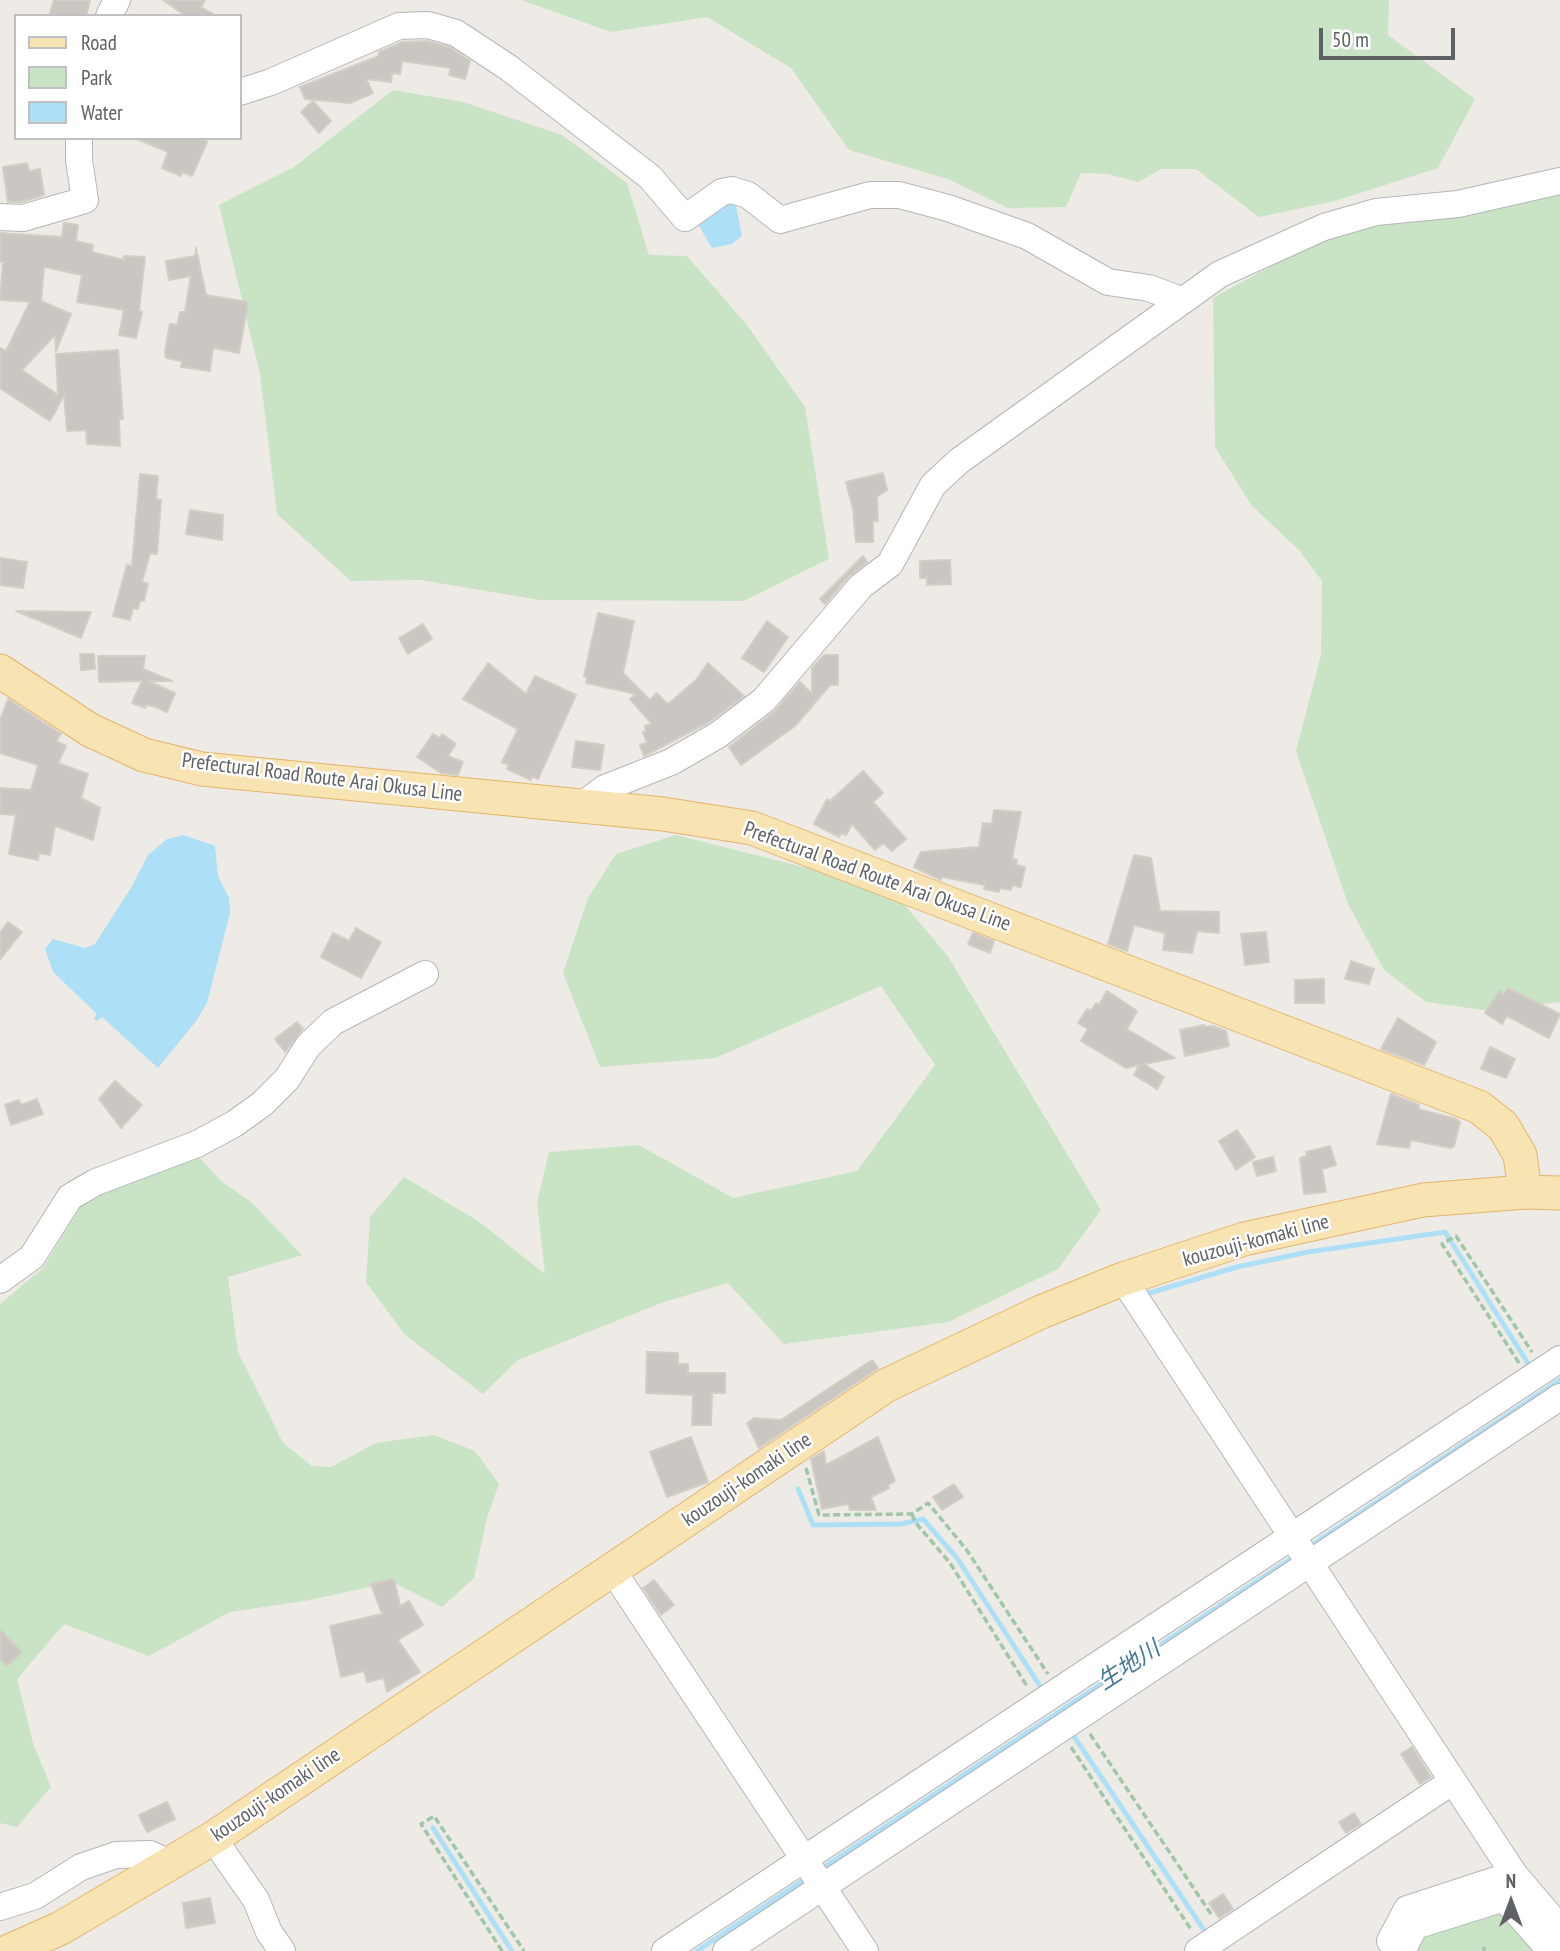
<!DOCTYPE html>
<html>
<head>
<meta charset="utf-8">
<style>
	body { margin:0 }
	#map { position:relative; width:1560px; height:1951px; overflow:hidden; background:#eeebe6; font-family:"PT Sans Narrow",sans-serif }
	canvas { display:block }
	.legend { position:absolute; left:14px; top:14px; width:228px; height:126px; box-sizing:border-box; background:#fff; border:2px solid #bfc0c1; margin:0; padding:9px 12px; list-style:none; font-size:21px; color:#5e6265 }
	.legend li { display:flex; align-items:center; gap:14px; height:35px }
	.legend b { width:35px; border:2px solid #bfc0c1 }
	.north { position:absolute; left:1476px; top:1867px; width:70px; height:70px; -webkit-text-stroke:5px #fff; paint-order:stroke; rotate:0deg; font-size:19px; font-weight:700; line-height:28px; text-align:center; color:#5e6265 }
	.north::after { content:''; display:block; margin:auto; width:24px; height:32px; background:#5e6265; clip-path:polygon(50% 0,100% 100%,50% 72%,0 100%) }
	.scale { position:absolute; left:1319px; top:28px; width:136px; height:32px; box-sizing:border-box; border:4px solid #5e6265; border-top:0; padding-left:9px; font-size:21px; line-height:24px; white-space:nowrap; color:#5e6265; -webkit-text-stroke:5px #fff; paint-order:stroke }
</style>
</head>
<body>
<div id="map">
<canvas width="1560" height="1951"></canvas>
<ul class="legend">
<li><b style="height:9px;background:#f7e4b2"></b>Road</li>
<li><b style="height:19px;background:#c9e3c5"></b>Park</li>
<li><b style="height:19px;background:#ade0f7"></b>Water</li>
</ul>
<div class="north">N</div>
<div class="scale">50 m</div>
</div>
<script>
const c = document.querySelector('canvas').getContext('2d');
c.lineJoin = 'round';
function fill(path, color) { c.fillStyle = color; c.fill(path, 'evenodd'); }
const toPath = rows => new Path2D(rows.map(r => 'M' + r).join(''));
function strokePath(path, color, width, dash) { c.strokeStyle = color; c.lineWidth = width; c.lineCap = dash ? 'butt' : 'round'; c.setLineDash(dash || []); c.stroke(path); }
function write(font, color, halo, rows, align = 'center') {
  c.font = font + ' "PT Sans Narrow","Noto Sans JP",sans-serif'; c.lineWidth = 5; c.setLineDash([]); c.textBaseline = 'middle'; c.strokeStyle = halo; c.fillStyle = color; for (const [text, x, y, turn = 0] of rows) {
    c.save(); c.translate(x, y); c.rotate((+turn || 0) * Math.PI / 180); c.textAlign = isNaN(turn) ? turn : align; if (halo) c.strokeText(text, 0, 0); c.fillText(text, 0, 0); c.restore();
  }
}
fill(toPath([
	[521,0,1389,0,1388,35,1475,99,1438,168,1335,201,1259,217,1196,169,1161,169,1138,182,1108,174,1081,173,1066,207,1008,208,948,179,849,150,791,68,707,17,611,32],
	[393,90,463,102,562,135,627,183,649,255,687,256,747,325,805,407,829,559,743,601,540,600,421,580,351,581,277,514,260,374,219,205,294,167],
	[1560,191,1560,1002,1484,1010,1426,1002,1384,970,1348,904,1296,751,1321,655,1322,581,1299,550,1252,506,1215,447,1213,298,1319,240,1390,223],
	[676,835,891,889,947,955,1101,1210,1058,1269,948,1322,784,1344,728,1283,664,1302,518,1360,483,1394,405,1335,366,1282,370,1217,404,1177,478,1221,545,1274,537,1203,549,1152,639,1145,733,1198,857,1171,935,1065,881,986,715,1058,600,1067,563,973,588,898,616,854],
	[197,1155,221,1181,251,1202,302,1255,228,1277,238,1352,283,1443,312,1466,331,1467,376,1443,434,1435,475,1451,499,1484,487,1518,474,1578,442,1607,393,1582,310,1600,230,1612,149,1656,64,1624,17,1679,33,1743,51,1787,17,1827,0,1823,0,1304,43,1268,84,1201],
	[1511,1882,1560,1939,1560,1951,1389,1951]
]), '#c9e3c5');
fill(toPath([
	[735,200,742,236,732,244,712,248,699,226,701,215],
	[183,835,215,846,218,876,229,898,230,913,207,1003,197,1020,158,1068,102,1017,97,1021,94,1019,97,1014,53,972,45,949,53,939,85,948,95,944,132,886,148,855,167,839]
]), '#ade0f7');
strokePath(toPath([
	[1146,1294,1237,1267,1308,1252,1445,1232,1531,1368],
	[798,1489,813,1525,901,1524,923,1519,957,1558,1042,1689],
	[1309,1547,1560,1380],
	[1071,1732,1208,1936],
	[433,1828,512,1951],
	[821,1869,1295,1556],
	[697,1951,807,1878]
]), '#ade0f7', 5);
const building = toPath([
	[54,0,90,0,86,16,49,16,54,0],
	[163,0,205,0,201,7,216,16,186,16,163,0],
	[426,41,449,47,470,61,465,79,449,75,451,68,402,61,400,74,392,73,391,82,366,79,373,93,350,103,305,99,300,87,379,56,379,52,403,42,426,41],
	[313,101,331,121,319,133,301,112,313,101],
	[135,138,198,138,207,142,192,176,182,172,181,176,162,168,168,152,135,138],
	[27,163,29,171,40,169,44,195,21,202,8,202,3,167,27,163],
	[64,223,78,225,76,241,93,245,92,252,124,260,124,256,145,257,139,311,142,312,136,338,119,335,124,310,77,302,82,275,44,267,41,301,71,314,56,351,55,335,22,370,58,395,56,354,118,350,123,419,119,419,120,446,87,444,86,430,67,431,64,395,50,421,0,388,0,348,6,351,30,302,0,300,3,262,0,262,0,233,62,237,64,223],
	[196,248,206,295,248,302,239,353,213,348,210,371,181,367,182,361,166,358,165,352,170,324,177,325,180,312,185,312,191,276,169,280,166,261,195,256,196,248],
	[883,473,887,490,877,497,878,521,873,521,873,542,856,542,853,509,846,482,883,473],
	[140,474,158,476,156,499,161,500,157,554,150,553,142,582,148,584,144,601,140,601,138,609,133,608,130,620,113,616,127,565,132,566,140,474],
	[190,510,223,515,222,540,186,534,190,510],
	[863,556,867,562,849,576,825,604,820,599,863,556],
	[0,558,27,562,23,588,0,585,0,558],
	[950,560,951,584,927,585,927,578,920,578,920,561,950,560],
	[16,611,91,612,81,638,16,611],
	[598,613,634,621,623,673,650,700,657,693,667,704,672,701,696,680,708,663,744,696,709,722,644,756,640,745,647,743,643,732,646,731,645,726,652,724,630,699,636,694,586,683,587,677,584,676,598,613],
	[767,621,788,637,764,672,742,658,767,621],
	[423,624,432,639,408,654,399,638,423,624],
	[80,654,94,654,95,669,81,670,80,654],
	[824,655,838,655,838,685,830,685,795,726,741,765,729,747,774,712,800,682,812,694,812,668,824,655],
	[98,656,145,656,143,669,172,681,148,681,175,693,167,712,153,706,146,705,145,708,132,703,142,681,99,682,98,656],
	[488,663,526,694,535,676,576,695,538,779,532,776,531,780,507,769,509,765,502,762,518,729,463,699,488,663],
	[8,699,61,734,56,741,66,746,58,763,88,774,81,798,100,808,93,840,55,826,50,855,39,853,38,860,9,854,16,815,0,814,0,788,31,790,38,765,0,753,0,720,8,699],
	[433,734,440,738,442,734,456,744,448,756,463,762,458,775,441,773,417,757,433,734],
	[576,741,604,745,600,770,572,767,576,741],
	[863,771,883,793,873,802,906,839,892,851,883,843,875,850,852,824,846,835,841,833,839,837,814,824,827,799,830,801,863,771],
	[994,810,1021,812,1012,859,1017,860,1016,865,1025,867,1021,887,1012,885,1011,890,1000,888,999,892,984,889,985,885,942,877,941,880,914,867,921,852,979,847,983,823,992,824,994,810],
	[1134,855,1151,858,1160,911,1219,912,1219,933,1197,931,1192,953,1163,950,1165,933,1134,925,1127,951,1108,944,1134,855],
	[8,922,22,932,0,959,0,932,8,922],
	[356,928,381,942,361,978,321,957,333,933,349,941,356,928],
	[1266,932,1269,962,1245,965,1241,934,1266,932],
	[973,933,994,941,990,953,968,944,973,933],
	[1351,961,1374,969,1369,984,1345,979,1351,961],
	[1324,979,1324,1003,1295,1003,1295,980,1324,979],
	[1508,988,1560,1014,1549,1038,1507,1016,1502,1024,1485,1013,1499,991,1504,994,1508,988],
	[1107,991,1137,1011,1127,1029,1175,1058,1144,1064,1164,1077,1157,1089,1134,1075,1139,1065,1126,1068,1081,1041,1088,1029,1078,1023,1087,1009,1091,1011,1096,1003,1099,1005,1107,991],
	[1398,1018,1436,1042,1424,1065,1381,1049,1398,1018],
	[297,1022,303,1029,285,1052,275,1039,297,1022],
	[1204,1025,1204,1027,1213,1026,1226,1031,1229,1046,1185,1056,1180,1030,1204,1025],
	[1490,1047,1515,1059,1506,1078,1481,1069,1490,1047],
	[115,1081,142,1105,121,1128,99,1099,115,1081],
	[1391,1094,1419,1105,1418,1109,1456,1119,1460,1122,1454,1146,1451,1148,1411,1140,1409,1148,1377,1144,1391,1094],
	[37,1099,43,1114,11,1125,5,1105,19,1100,21,1105,37,1099],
	[1237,1130,1255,1157,1236,1170,1219,1141,1237,1130],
	[1330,1146,1336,1165,1322,1169,1326,1192,1304,1194,1300,1158,1307,1156,1306,1152,1330,1146],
	[1273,1157,1276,1171,1257,1176,1253,1162,1273,1157],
	[647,1352,678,1353,678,1364,688,1364,688,1373,725,1373,725,1393,712,1393,711,1425,692,1425,693,1395,646,1393,647,1352],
	[872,1360,878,1368,759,1448,747,1423,754,1418,781,1420,872,1360],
	[691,1437,708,1482,667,1497,650,1452,691,1437],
	[878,1437,895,1481,888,1485,889,1488,871,1497,876,1510,850,1510,848,1504,822,1509,811,1459,824,1451,826,1465,878,1437],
	[954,1484,963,1497,942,1510,933,1497,954,1484],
	[394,1579,400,1606,409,1601,423,1625,398,1640,420,1672,387,1692,384,1678,367,1682,364,1671,341,1677,330,1626,382,1614,371,1584,394,1579],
	[654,1580,674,1605,661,1615,643,1588,654,1580],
	[0,1630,22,1652,7,1666,0,1659,0,1630],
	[1412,1747,1431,1777,1420,1784,1401,1754,1412,1747],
	[167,1802,175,1819,147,1832,139,1815,167,1802],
	[1354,1813,1361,1824,1346,1833,1339,1822,1354,1813],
	[1223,1894,1233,1909,1219,1918,1209,1903,1223,1894],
	[210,1898,215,1923,186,1928,183,1903,210,1898]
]);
fill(building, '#cac6c2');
strokePath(building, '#d3cdc5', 2);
const minor = toPath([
	[109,16,117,0],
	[240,92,271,82,399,26,428,25,456,33,509,68,650,177,685,218,722,192,732,190,748,195,780,220,870,195,899,195,948,208,1027,236,1108,282,1149,288,1181,300],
	[0,217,23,218,85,200,79,160,79,138],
	[581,806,605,788,671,762,718,735,764,700,861,586,890,564,933,485,959,461,1220,274,1324,227,1376,212,1458,204,1560,181],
	[1123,1279,1514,1874,1560,1928],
	[0,1280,32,1257,70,1197,96,1182,197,1144,234,1124,262,1104,287,1079,308,1046,333,1022,425,974],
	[613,1571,865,1951],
	[213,1838,256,1900,269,1932,282,1951],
	[0,1907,35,1896,81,1867,116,1855,150,1854,172,1864],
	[1390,1941,1407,1909,1514,1874],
	[665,1951,1560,1359],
	[726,1951,1560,1397],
	[1198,1951,1453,1781],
	[1402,1951,1415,1926,1504,1898,1551,1951]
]);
const major = toPath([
	[0,671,90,730,144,755,202,769,663,814,752,828,1479,1107,1503,1126,1520,1155,1525,1192],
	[9,1951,61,1928,213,1838,887,1385,1041,1312,1123,1279,1244,1239,1423,1200,1525,1192,1560,1193]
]);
strokePath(minor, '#b3b6b9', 28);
strokePath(major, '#e4b369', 35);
strokePath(toPath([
	[1519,1363,1442,1244,1456,1236,1532,1352],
	[806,1468,819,1515,912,1514,928,1503,966,1549,1048,1674],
	[912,1514,915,1522,950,1563,1027,1686],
	[1090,1734,1213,1917],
	[1071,1747,1192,1931],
	[1484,1947,1484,1951],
	[502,1951,421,1824,434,1816,524,1951]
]), '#a0c6a6', 3.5, [7, 3.5]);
strokePath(minor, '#fff', 26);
strokePath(major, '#f7e4b2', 33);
write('21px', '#5e6265', '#fff', [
	["Prefectural Road Route Arai Okusa Line",322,778,7],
	["Prefectural Road Route Arai Okusa Line",877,877,20],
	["kouzouji-komaki line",1256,1241,-15],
	["kouzouji-komaki line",747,1480,-34],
	["kouzouji-komaki line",276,1795,-34]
]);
write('italic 23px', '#457797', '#fff', [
	["生地川",1129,1666,-33]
]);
</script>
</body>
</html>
